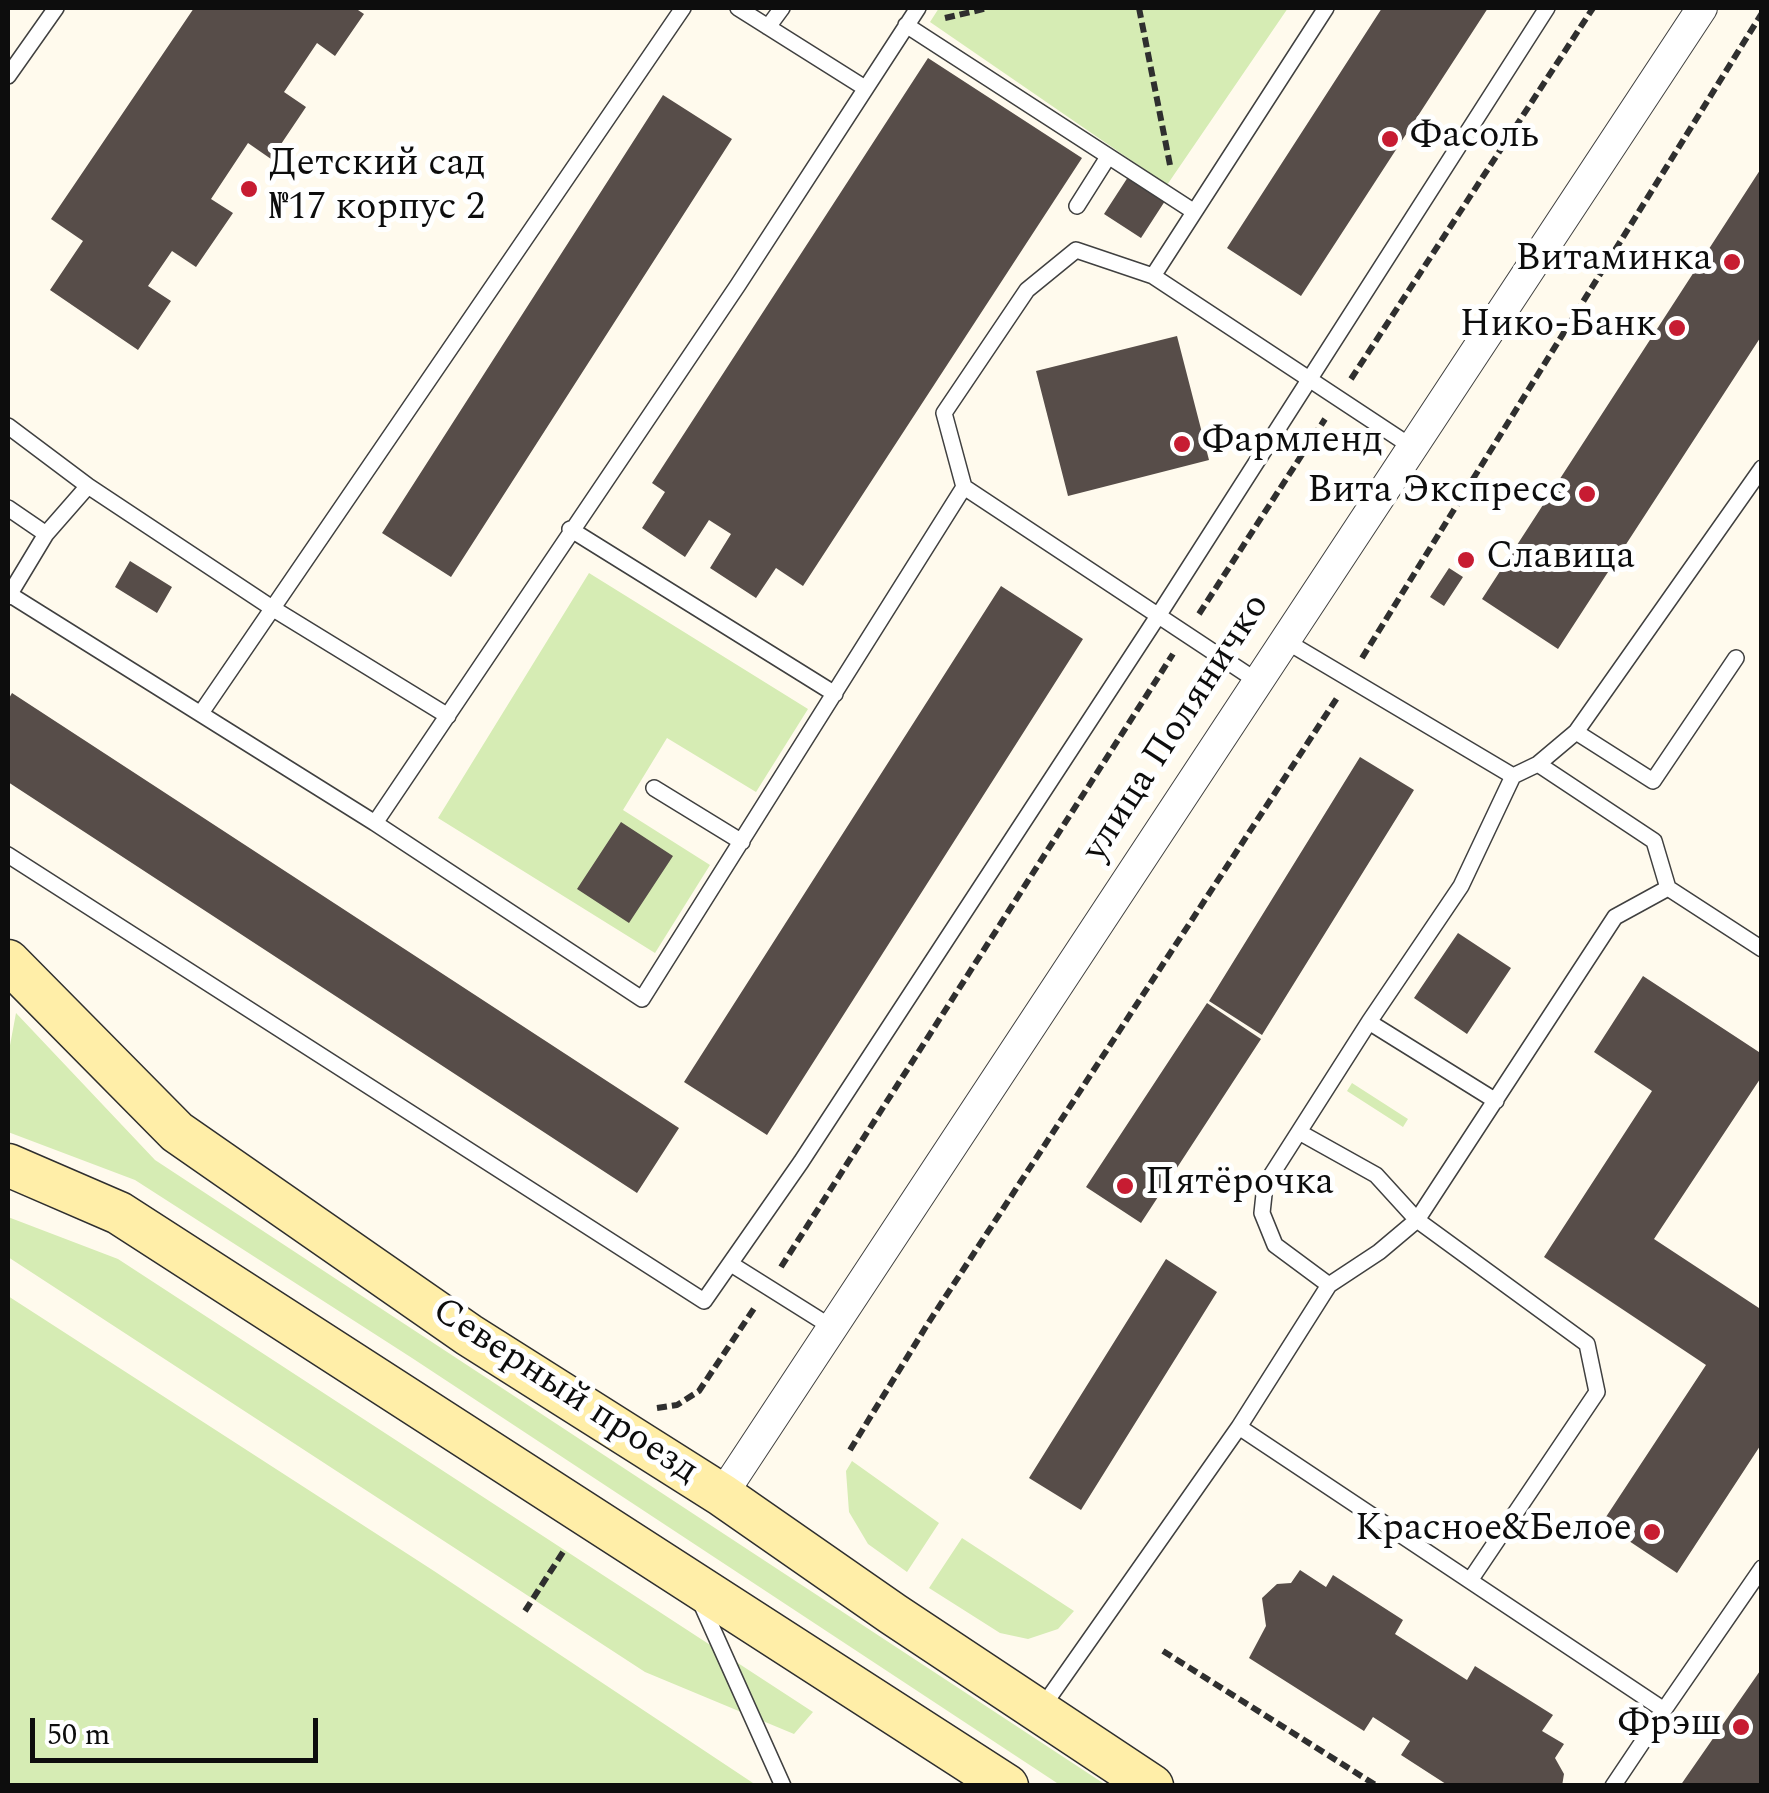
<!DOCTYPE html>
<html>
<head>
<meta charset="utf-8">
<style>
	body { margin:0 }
	#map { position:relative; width:1769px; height:1793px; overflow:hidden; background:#fffaed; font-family:Spectral,serif }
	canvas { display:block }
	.frame { position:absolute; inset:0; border:10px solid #0d0d0d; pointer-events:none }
	.scale { position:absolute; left:30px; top:1718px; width:288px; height:45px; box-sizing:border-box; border:5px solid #0d0d0d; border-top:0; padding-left:12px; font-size:30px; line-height:35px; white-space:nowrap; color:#0d0d0d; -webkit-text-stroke:8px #fff; paint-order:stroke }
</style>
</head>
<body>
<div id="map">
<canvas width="1769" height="1793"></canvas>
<div class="frame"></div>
<div class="scale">50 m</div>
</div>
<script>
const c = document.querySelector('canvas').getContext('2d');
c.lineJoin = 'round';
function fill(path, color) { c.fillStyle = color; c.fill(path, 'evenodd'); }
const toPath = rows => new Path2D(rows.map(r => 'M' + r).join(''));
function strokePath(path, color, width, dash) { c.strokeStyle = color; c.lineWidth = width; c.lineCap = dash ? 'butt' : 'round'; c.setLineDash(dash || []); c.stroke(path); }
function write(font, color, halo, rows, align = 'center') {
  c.font = font + ' Spectral,serif'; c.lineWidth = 10; c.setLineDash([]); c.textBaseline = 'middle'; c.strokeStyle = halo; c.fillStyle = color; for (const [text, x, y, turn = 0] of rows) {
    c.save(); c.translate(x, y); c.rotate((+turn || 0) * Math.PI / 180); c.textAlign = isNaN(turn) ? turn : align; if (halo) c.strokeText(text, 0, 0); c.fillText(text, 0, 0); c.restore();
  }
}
fill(toPath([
	[939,8,1288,8,1167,185,930,22],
	[589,573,808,709,756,792,667,738,623,810,710,865,655,953,438,818],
	[16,1013,155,1160,1106,1785,1060,1785,412,1358,135,1180,8,1132,8,1056],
	[1352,1083,1408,1119,1403,1127,1347,1091],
	[8,1217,118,1259,813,1712,794,1734,645,1672,8,1257],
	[8,1296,434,1571,756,1785,8,1785],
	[852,1461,939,1523,907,1572,868,1544,849,1512,846,1471],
	[962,1538,1074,1611,1058,1629,1028,1639,1000,1633,929,1588]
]), '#d6ecb4');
fill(toPath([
	[194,8,355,8,364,14,335,56,317,43,284,92,306,107,271,159,248,143,211,199,233,213,196,267,172,251,148,286,171,301,138,350,50,290,83,241,51,219],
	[1382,8,1488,8,1301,296,1227,248],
	[928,58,1082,158,803,586,776,568,756,598,710,568,731,534,709,520,685,557,642,528,665,492,652,483],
	[663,95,732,139,451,577,382,533],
	[1762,167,1762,335,1558,649,1482,599],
	[1128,177,1165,201,1141,238,1104,214],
	[1177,336,1209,460,1068,496,1036,371],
	[1466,548,1476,555,1466,571,1455,564],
	[130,561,172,587,157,613,115,587],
	[1449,568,1463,577,1444,606,1430,597],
	[1001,586,1083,639,767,1135,684,1082],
	[12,693,679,1128,637,1193,8,782,8,700],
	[1360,757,1414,790,1262,1035,1209,1001],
	[621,822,673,856,629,923,577,889],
	[1458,933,1511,968,1467,1034,1414,998],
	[1643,976,1762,1054,1762,1076,1654,1239,1762,1310,1762,1443,1677,1573,1602,1523,1706,1365,1544,1257,1652,1091,1594,1052],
	[1207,1003,1261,1039,1141,1223,1086,1187],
	[1166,1259,1217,1292,1081,1510,1029,1478],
	[1300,1570,1326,1587,1333,1575,1403,1620,1395,1634,1467,1680,1475,1666,1553,1715,1542,1731,1564,1744,1555,1758,1564,1774,1562,1786,1449,1786,1401,1755,1410,1741,1373,1717,1364,1731,1249,1658,1266,1626,1262,1598,1277,1584,1291,1583],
	[1762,1668,1762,1786,1680,1786]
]), '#574d49');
const lane = toPath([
	[738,8,865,88],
	[906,25,1193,211],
	[768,27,782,8],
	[8,76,56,8],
	[1077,206,1108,157],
	[1153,276,1326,8],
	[8,426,88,486,272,608,448,716],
	[8,508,46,534],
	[570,529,835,694],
	[9,594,375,823,642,999,964,487],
	[8,597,46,534,88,486],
	[1284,640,1513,776,1461,886,1369,1022],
	[1257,681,964,487,944,413,1027,290,1076,250,1153,276,1412,447],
	[201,713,683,8],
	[1576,732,1653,781,1736,658],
	[1538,764,1654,841,1668,888,1762,949],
	[1513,776,1538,764,1576,732,1762,468],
	[654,788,742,842],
	[375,823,738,285,918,8],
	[8,855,704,1301,801,1162,1158,616,1547,8],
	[1299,1132,1376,1175,1417,1220,1587,1344,1597,1392,1471,1579],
	[731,1264,833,1328],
	[1329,1285,1379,1252,1417,1220,1615,917,1668,888],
	[1239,1427,1329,1285,1275,1245,1262,1213,1265,1185,1369,1022,1496,1101],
	[700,1601,783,1786],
	[1041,1709,1239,1427,1664,1710,1613,1786],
	[1664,1710,1762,1568]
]);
const street = toPath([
	[722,1495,1702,8]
]);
const secondary = toPath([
	[8,961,177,1132,469,1335,722,1495,893,1614,1152,1786],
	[8,1165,119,1213,1007,1786]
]);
strokePath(lane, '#404040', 18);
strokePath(street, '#404040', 32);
strokePath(secondary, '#2f2f2f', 45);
strokePath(toPath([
	[1139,8,1170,165],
	[945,18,988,8],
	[1351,379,1593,8],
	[1199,614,1325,419],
	[1362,658,1762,13],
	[781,1267,1173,654],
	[657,1408,677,1405,699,1391,755,1307],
	[850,1450,927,1325,1337,698],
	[525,1611,565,1549],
	[1163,1651,1377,1786]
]), '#2f2f2f', 6, [10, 5]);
strokePath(lane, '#fff', 15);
strokePath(street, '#fff', 30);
strokePath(secondary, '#ffeea8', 42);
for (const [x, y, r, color] of [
	[1390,139,10,"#c71c32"],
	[249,189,10,"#c71c32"],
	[1732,262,10,"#c71c32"],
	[1677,328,10,"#c71c32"],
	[1182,444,10,"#c71c32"],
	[1587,494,10,"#c71c32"],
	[1466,560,10,"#c71c32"],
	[1125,1186,10,"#c71c32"],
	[1652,1532,10,"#c71c32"],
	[1741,1727,10,"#c71c32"]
]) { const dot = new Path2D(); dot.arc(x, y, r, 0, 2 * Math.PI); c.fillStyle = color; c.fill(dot); strokePath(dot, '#fff', 4); }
write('38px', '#0d0d0d', '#fff', [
	["Фасоль",1410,139],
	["Детский сад",269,167],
	["№17 корпус 2",269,211],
	["Витаминка",1712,262,"right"],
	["Нико-Банк",1657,328,"right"],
	["Фармленд",1202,444],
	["Вита Экспресс",1567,494,"right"],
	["Славица",1486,560],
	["Пятёрочка",1145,1186],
	["Красное&Белое",1632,1532,"right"],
	["Фрэш",1721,1727,"right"]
], 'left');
write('38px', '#0d0d0d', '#fff', [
	["улица Поляничко",1178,729,-57],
	["Северный проезд",564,1393,33]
]);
</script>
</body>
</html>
